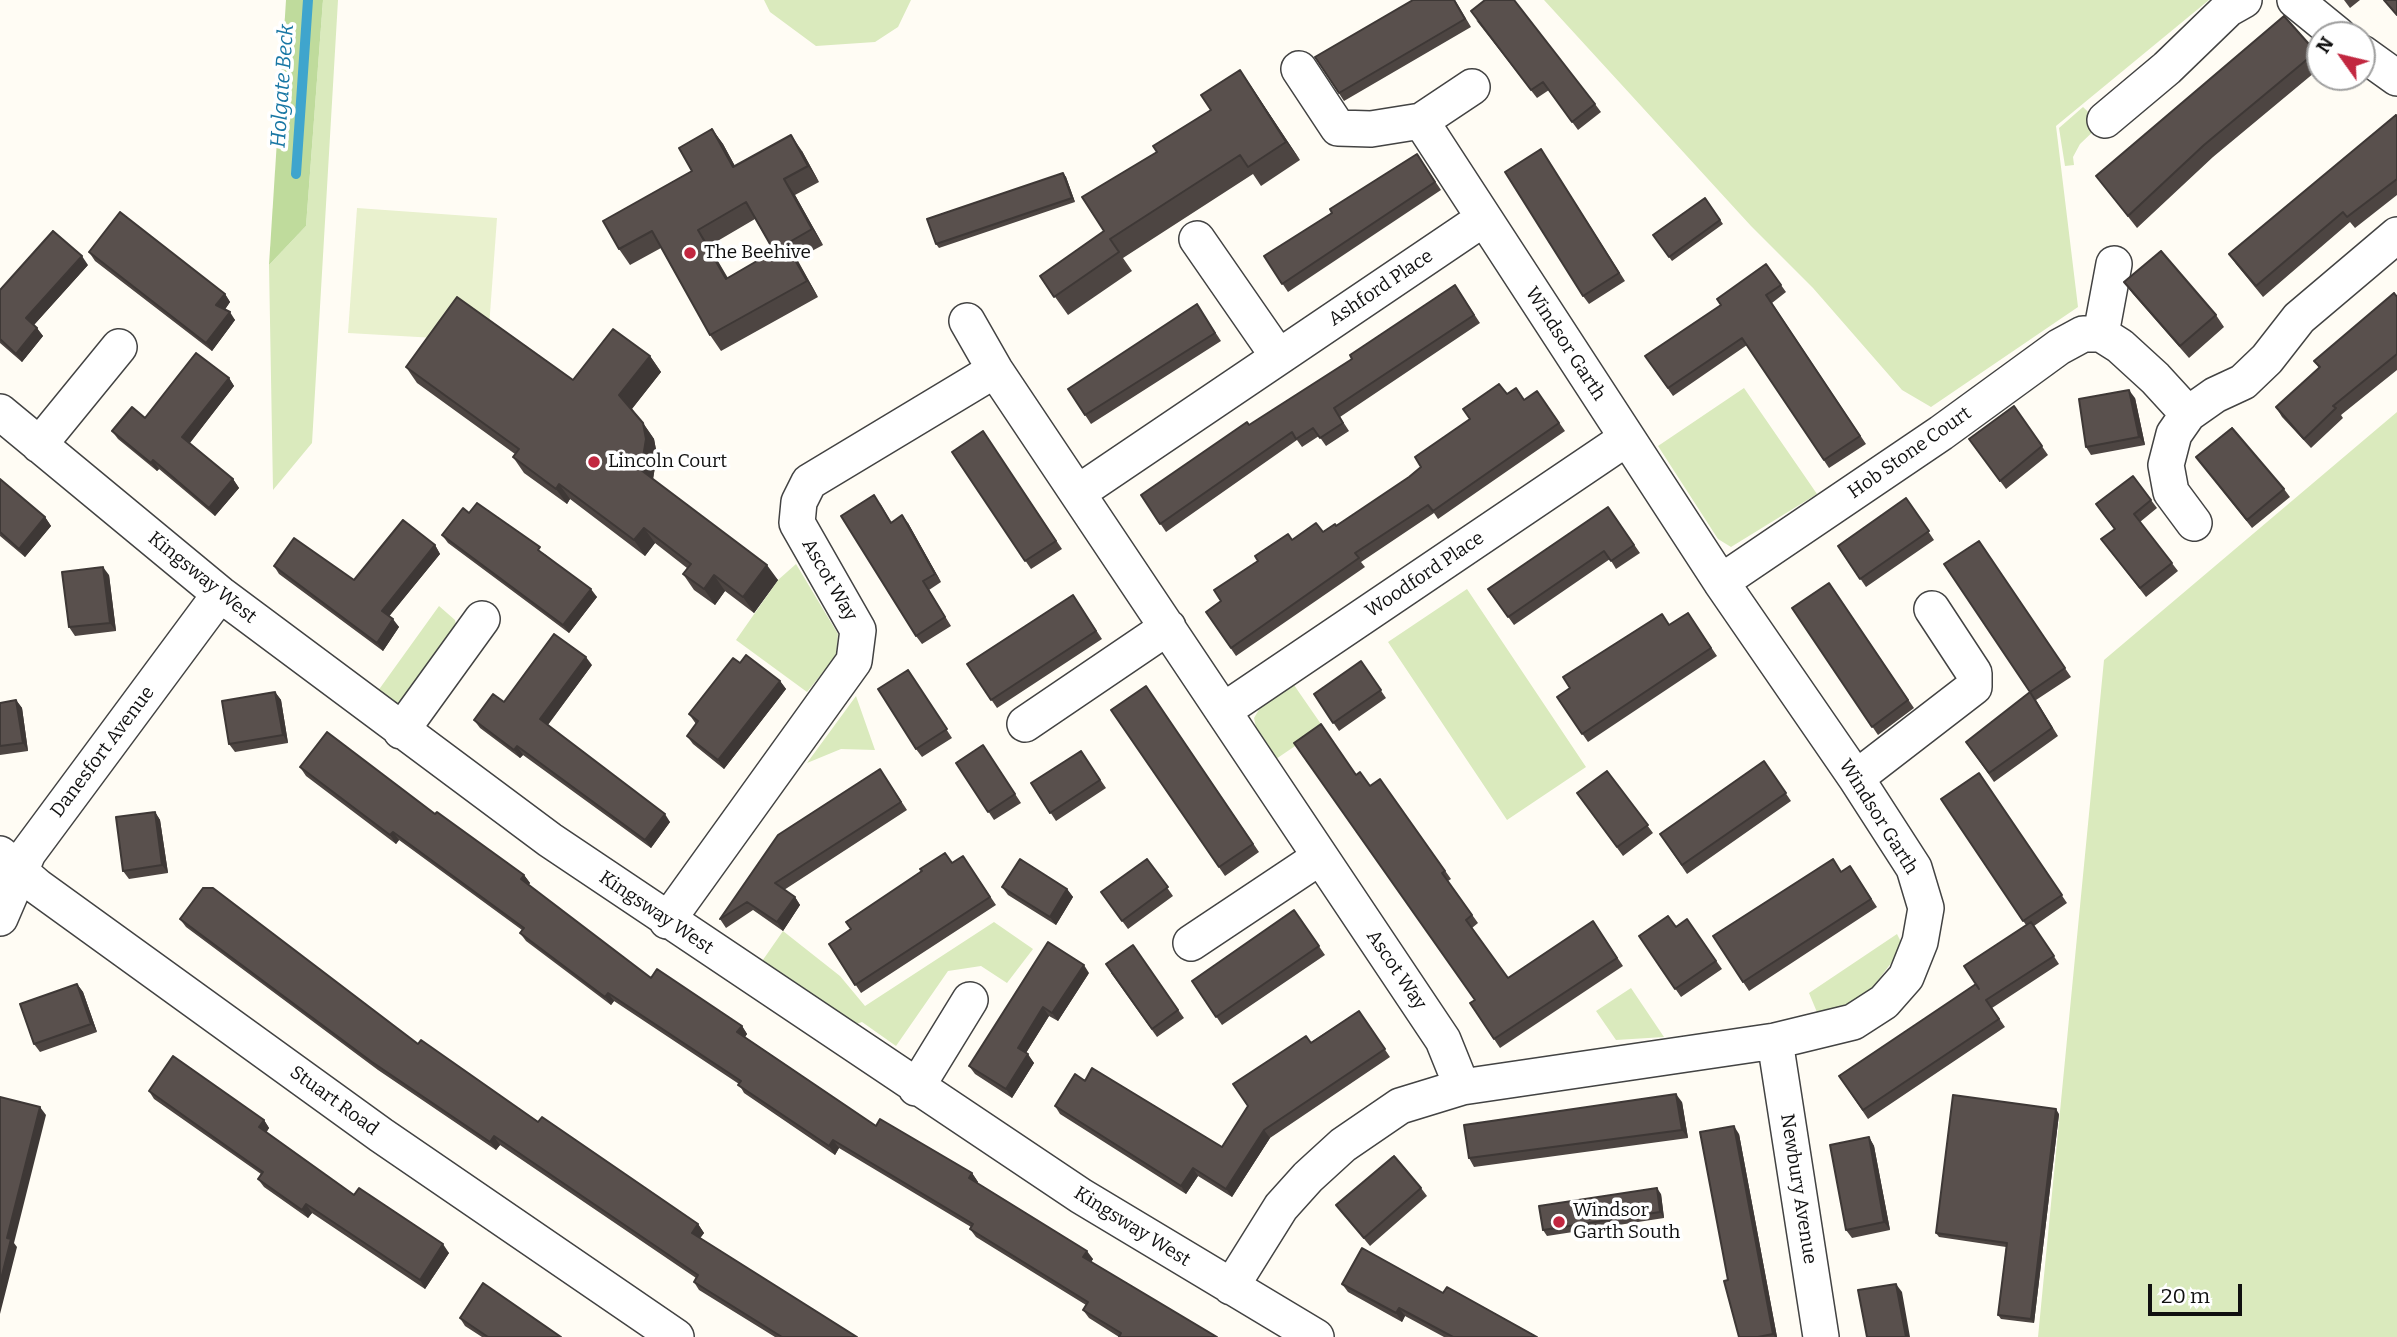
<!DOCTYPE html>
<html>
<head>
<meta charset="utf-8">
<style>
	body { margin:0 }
	#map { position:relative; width:2397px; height:1337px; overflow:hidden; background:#fffcf4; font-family:Bitter,serif }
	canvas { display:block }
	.north { position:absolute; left:2306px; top:21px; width:70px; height:70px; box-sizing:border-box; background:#fff; border:2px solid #9f9f9f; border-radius:50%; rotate:304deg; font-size:19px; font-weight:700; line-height:28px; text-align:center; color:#101010 }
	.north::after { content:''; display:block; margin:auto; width:24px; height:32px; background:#c22740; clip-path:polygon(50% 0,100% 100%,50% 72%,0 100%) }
	.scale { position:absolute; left:2148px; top:1284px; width:94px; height:32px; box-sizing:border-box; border:4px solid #101010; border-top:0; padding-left:9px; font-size:21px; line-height:24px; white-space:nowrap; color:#101010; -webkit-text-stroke:5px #fff; paint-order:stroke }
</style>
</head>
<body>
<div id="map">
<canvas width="2397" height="1337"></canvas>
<div class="north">N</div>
<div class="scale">20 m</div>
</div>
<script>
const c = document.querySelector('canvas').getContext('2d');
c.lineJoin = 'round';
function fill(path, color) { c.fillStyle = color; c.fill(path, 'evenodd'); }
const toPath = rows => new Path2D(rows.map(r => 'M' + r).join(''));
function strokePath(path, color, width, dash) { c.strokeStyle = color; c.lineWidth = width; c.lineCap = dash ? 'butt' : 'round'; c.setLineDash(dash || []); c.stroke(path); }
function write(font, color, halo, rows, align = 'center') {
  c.font = font + ' Bitter,serif'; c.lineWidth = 7; c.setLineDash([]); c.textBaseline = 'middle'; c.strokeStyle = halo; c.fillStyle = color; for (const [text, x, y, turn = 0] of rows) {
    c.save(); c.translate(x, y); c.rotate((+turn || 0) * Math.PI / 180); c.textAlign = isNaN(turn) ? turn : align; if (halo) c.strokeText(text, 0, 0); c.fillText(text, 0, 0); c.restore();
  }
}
fill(toPath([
	[323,0,338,0,312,443,273,490,269,265,306,226],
	[764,0,911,0,898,27,875,42,816,46,770,12],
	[1544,0,2209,0,2056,126,2078,307,1931,407,1902,390,1813,288,1751,226],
	[2083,107,2101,124,2080,144,2073,157,2074,165,2065,166,2059,128],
	[1744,388,1817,494,1731,547,1718,539,1658,446],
	[2397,412,2397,1337,2038,1337,2104,660],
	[796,564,838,634,836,656,807,692,736,640,778,580],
	[1467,589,1586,767,1507,820,1388,642],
	[439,606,455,620,458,635,407,701,390,704,375,695],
	[1294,685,1323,727,1276,759,1257,732,1254,718,1261,706],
	[856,696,875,750,841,749,807,763],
	[994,922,1033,949,1007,983,981,966,948,971,896,1046,862,1022,848,1027,758,967,783,931,840,976,865,1006],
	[1897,934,1901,942,1895,958,1869,992,1853,1005,1819,1017,1809,993],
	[1631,988,1664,1037,1616,1040,1596,1011]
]), '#daeabd');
fill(toPath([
	[286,0,323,0,306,226,269,265]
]), '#bfdb9c');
fill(toPath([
	[357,208,497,218,488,341,348,333]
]), '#e9f1ce');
strokePath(toPath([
	[296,174,308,0]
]), '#3fa5cd', 10);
const street = toPath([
	[2295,0,2338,35],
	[2362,53,2397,78],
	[2105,120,2167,68,2228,9,2244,0],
	[1421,121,1472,87],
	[1197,239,1278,356],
	[967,321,995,370,1443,1040,1462,1087],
	[2101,334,2114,264],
	[0,412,220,594,550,840,1081,1196,1316,1337],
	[39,445,119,347],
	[1079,492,1483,219],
	[2194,523,2171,492,2166,465,2174,434,2188,414,2215,395,2243,382,2267,359,2299,318,2397,235],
	[1721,582,1941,433,2059,347,2083,334,2101,334,2120,346,2155,378,2188,414],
	[1223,711,1627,438],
	[1025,724,1168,627],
	[401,731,482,619],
	[1856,778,1974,687,1974,673,1932,609],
	[0,854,38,887,381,1135,676,1337],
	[0,918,28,853,220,594],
	[667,921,854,661,858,630,797,523,799,502,809,482,995,370],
	[1191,943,1320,857],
	[1775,1041,1821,1337],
	[916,1088,970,1000],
	[1231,1287,1281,1207,1308,1177,1343,1145,1400,1106,1462,1087,1775,1041,1853,1022,1884,1002,1906,977,1920,942,1926,908,1914,868,1856,778,1721,582,1421,121,1371,129,1338,128,1299,69]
]);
strokePath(street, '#434343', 38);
strokePath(street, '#fff', 35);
fill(toPath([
	[1455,0,1471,27,1344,101,1315,57],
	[2344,0,2360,0,2350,8],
	[1476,20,1595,104,1601,112,1578,130,1549,90,1537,98],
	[2316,52,2320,58,2320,68,2213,157,2137,228,2096,176],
	[1240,70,1300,160,1261,186,1253,174,1123,258,1132,271,1068,315,1040,276,1104,231,1157,152,1211,110],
	[2397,117,2397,195,2355,228,2350,222,2263,297,2236,264,2229,254],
	[712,129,723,144,735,166,802,151,819,182,795,195,823,245,797,259,818,297,721,351,710,335,661,248,630,265,619,249,692,171],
	[755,219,774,251,728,278,709,246],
	[1541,149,1625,281,1589,304,1583,296],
	[1417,154,1441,190,1288,292,1264,256,1332,213],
	[1063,173,1066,177,1075,202,939,248,936,244],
	[1705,198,1723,224,1672,261,1653,235],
	[89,252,225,294,230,302,225,309,235,320,212,351,95,261],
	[1766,264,1786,292,1772,303,1866,444,1829,468,1747,345,1673,396,1645,356,1721,305],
	[88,265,34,325,43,336,22,362,0,343,0,290],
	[2124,282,2216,315,2224,327,2189,358,2133,294],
	[1455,285,1480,323,1340,417,1349,431,1326,446,1319,436,1302,447,1297,440,1166,532,1141,495,1352,359],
	[2397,297,2397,370,2341,415,2343,418,2311,448,2282,417,2276,407,2319,368,2314,361],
	[1202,312,1221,341,1091,424,1068,389],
	[650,356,661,372,632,409,643,423,654,439,657,455,653,479,778,580,754,613,725,591,715,605,694,590,683,574,687,568,655,543,645,556,570,499,567,504,524,473,513,457,515,454,417,383,406,367,573,380],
	[229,378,234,386,190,443,233,479,239,488,215,516,159,469,157,471,118,439,112,431,145,418],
	[1537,391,1565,431,1438,519,1434,513,1361,562,1365,567,1236,656,1206,612,1221,601,1292,540,1323,532,1336,526,1409,477,1507,394,1524,400],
	[2135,398,2145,445,2091,455,2086,447],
	[2014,406,2048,455,2006,489,1969,439],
	[983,431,1062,549,1031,569,952,452],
	[2196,457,2284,489,2290,497,2252,528],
	[2133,476,2157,508,2140,522,2178,571,2146,597,2107,547,2114,529,2096,504],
	[0,479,45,517,51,526,25,557,0,536],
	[1906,498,1934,540,1866,587,1838,546],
	[880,503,891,522,908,523,941,582,929,590,951,626,922,644,916,636],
	[1608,507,1640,553,1616,569,1610,559,1514,625,1488,589],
	[469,513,546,555,597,597,569,633,448,543,442,535],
	[1979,541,2071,677,2036,700,2058,736,1994,782,1966,742,2030,692],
	[435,545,440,554,389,616,399,627,383,651,279,574,274,566,354,580],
	[109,575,116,631,75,636,69,627],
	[1829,583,1914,708,1878,735,1792,608],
	[1073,595,1102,639,997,708,967,664],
	[1688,613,1717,656,1588,742,1557,697],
	[1361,661,1386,698,1339,731,1314,694],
	[740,663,780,681,786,689,724,769,693,744,687,736,696,724,689,714],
	[592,665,548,725,670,822,651,848,523,755,520,758,480,728,474,720,504,702],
	[908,670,952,738,922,757,916,749],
	[1146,686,1259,852,1225,876,1111,710],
	[275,692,281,700,288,743,235,752,229,744],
	[16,700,22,708,28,751,0,755,0,703],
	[983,745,1021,803,994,820,956,763],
	[1081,751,1106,788,1056,821,1031,783],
	[1764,761,1791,801,1687,874,1660,834],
	[300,767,435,814,524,875,530,883,528,885,651,978,742,1026,747,1034,745,1037,876,1126,972,1173,978,1182,977,1183,1093,1259,1091,1262,1217,1337,1119,1337,1089,1318,1083,1310,1086,1305,976,1237,970,1229,971,1227,839,1148,835,1155,744,1093,739,1084,614,1001,611,1005,526,941,520,933,522,930,399,840,396,844,306,776],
	[880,769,907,810,784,890,795,897,800,905,783,931,753,910,726,928,720,919],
	[1607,771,1653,833,1623,856,1577,793],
	[1979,773,2067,903,2034,926,2059,964,1992,1008,2005,1027,1868,1119,1839,1076,1976,984,2026,925,1941,799],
	[1380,779,1451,879,1448,881,1478,923,1472,928,1508,978,1593,921,1623,966,1500,1048,1470,1003,1475,1000,1370,786],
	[155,812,160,820,168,873,129,879,123,871],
	[963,856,996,905,861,993,829,944],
	[1147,859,1173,896,1128,929,1101,892],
	[1850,866,1877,907,1749,991,1713,936,1841,872],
	[1002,887,1067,889,1073,897,1056,925,1008,895],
	[1294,910,1325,955,1222,1025,1192,981],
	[180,919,418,1044,698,1224,704,1233,700,1238,857,1337,775,1337,699,1290,694,1282,696,1278,500,1145,496,1150,378,1070,186,927],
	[1687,919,1722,969,1681,997,1639,936,1676,927],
	[1133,945,1184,1018,1157,1037,1111,973],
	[1089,973,1058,1021,1049,1016,1026,1053,1034,1063,1012,1098,975,1074,969,1066],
	[77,984,83,992,97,1032,40,1052,34,1044],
	[1359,1011,1390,1057,1270,1138,1232,1197,1198,1176,1186,1194,1060,1114,1055,1106,1085,1081,1222,1147,1311,1042],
	[149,1091,264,1120,269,1128,266,1132,354,1195,449,1253,425,1289,312,1213,308,1218,264,1187,258,1179,261,1174,154,1099],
	[1682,1102,1688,1138,1474,1167,1469,1158],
	[2059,1114,2034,1323,2001,1319,1998,1315,2006,1247,1939,1237,1936,1233],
	[1739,1134,1777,1337,1739,1337,1728,1280],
	[1869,1137,1874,1146,1890,1230,1852,1238,1846,1230],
	[1421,1188,1427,1196,1370,1246,1336,1205],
	[1661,1194,1664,1218,1547,1236,1543,1230],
	[1342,1284,1443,1293,1537,1337,1444,1337,1405,1316,1402,1322,1348,1292],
	[460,1318,561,1337,482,1337,465,1326]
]), '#4d4542');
fill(toPath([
	[1240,70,1253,89,1300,160,1286,142],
	[712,129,723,144,744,183,733,167],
	[791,135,802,151,819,182,808,166],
	[1063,173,1066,177,1075,202,1072,198],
	[784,179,795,195,823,245,812,229],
	[698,230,709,246,737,295,726,279],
	[786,244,797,260,818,297,807,281],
	[82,256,88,265,32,327,26,318],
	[225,294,230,302,222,314,216,305],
	[230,312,235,320,212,351,206,343],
	[37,328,43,336,22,362,16,354],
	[650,356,661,372,630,411,619,395],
	[229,378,234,386,188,445,182,437],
	[2129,390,2135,398,2145,445,2139,437],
	[643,423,654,439,657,455,652,485,641,470],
	[153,460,159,469,157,471,151,463],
	[233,479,239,488,215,516,209,508],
	[559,484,570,499,567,504,556,489],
	[902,515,908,523,941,582,935,574],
	[45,517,51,526,25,557,19,549],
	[644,528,655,543,645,556,634,540],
	[435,545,440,554,387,619,382,611],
	[767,565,778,580,754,613,743,597],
	[103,567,109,575,116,631,110,623],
	[714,575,725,591,715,605,704,589],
	[591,589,597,597,569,633,563,625],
	[393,619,399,627,383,651,377,643],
	[586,657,592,665,546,727,540,719],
	[780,681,786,689,724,769,718,760],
	[275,692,281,700,288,743,283,735],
	[16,700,22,708,28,751,23,743],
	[517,746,523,755,520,758,514,750],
	[155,812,160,820,168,873,162,865],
	[665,814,670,822,651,848,645,840],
	[393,832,399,840,396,844,390,835],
	[524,875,530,883,527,888,521,879],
	[1067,889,1073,897,1056,925,1050,917],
	[795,897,800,905,783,931,777,922],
	[1084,965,1089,973,1058,1021,1052,1013],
	[77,984,83,992,97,1032,91,1024],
	[608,993,614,1001,611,1005,605,997],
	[1043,1007,1049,1016,1024,1056,1018,1048],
	[742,1026,747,1034,743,1040,737,1032],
	[1028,1054,1034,1063,1012,1098,1006,1089],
	[1676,1094,1682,1102,1688,1138,1682,1130],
	[40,1107,46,1115,14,1243,17,1247,0,1314,0,1283,7,1238],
	[2056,1109,2059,1114,2034,1323,2031,1319],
	[264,1120,269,1128,265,1135,259,1127],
	[1734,1126,1739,1134,1777,1337,1775,1337,1773,1334],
	[1264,1130,1270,1138,1232,1197,1226,1189],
	[494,1136,500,1145,496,1150,490,1142],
	[1869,1137,1874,1146,1890,1230,1884,1222],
	[833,1140,839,1148,835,1155,829,1146],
	[1193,1168,1198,1176,1186,1194,1181,1186],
	[972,1173,978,1182,975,1186,969,1178],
	[1657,1188,1661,1194,1664,1218,1660,1212],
	[306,1204,312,1213,308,1218,302,1210],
	[698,1224,704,1233,698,1241,692,1233],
	[443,1244,449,1253,425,1289,420,1280],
	[1087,1251,1093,1259,1089,1265,1083,1257],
	[1896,1284,1902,1292,1910,1337,1906,1337],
	[1399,1308,1405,1316,1402,1322,1396,1313]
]), '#3e3836');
const building = toPath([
	[1413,0,1454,0,1465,19,1339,93,1315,57,1413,0],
	[1485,0,1514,0,1595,104,1572,122,1543,82,1531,90,1471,11,1485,0],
	[2384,0,2397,0,2397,15,2384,0],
	[2284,16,2316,52,2204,145,2128,216,2096,176,2284,16],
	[1240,70,1286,142,1248,167,1240,155,1110,239,1119,252,1054,297,1040,276,1104,231,1082,197,1157,152,1153,146,1211,110,1201,95,1240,70],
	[2396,115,2397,117,2397,179,2347,217,2343,212,2256,286,2229,254,2396,115],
	[712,129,733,167,791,135,808,166,784,179,812,229,774,251,746,202,698,230,726,279,786,244,807,281,710,335,652,231,619,249,603,221,692,171,679,148,712,129],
	[1541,149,1619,273,1583,296,1505,172,1541,149],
	[1417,154,1435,182,1282,284,1264,256,1332,213,1330,209,1417,154],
	[1063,173,1072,198,936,244,927,219,1063,173],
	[1705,198,1720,220,1669,257,1653,235,1705,198],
	[120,212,225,294,216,305,230,312,206,343,89,252,120,212],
	[53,231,82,256,26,318,37,328,16,354,0,339,0,290,53,231],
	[2161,251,2216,315,2180,346,2124,282,2161,251],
	[1766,264,1781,285,1766,295,1860,436,1824,460,1742,338,1668,388,1645,356,1721,305,1717,299,1766,264],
	[1455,285,1474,315,1334,408,1343,423,1320,438,1313,428,1296,439,1292,432,1160,524,1141,495,1247,422,1249,425,1352,359,1350,355,1455,285],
	[2394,293,2397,297,2397,354,2333,406,2336,408,2304,439,2276,407,2320,367,2314,361,2394,293],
	[457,297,573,380,613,329,650,356,619,395,643,423,646,439,641,470,767,565,743,597,714,575,704,589,683,574,691,564,644,528,634,540,559,484,556,489,513,457,519,449,406,367,457,297],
	[1197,304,1215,333,1085,415,1068,389,1197,304],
	[196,353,229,378,182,437,233,479,209,508,153,460,151,463,112,431,132,407,145,418,196,353],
	[1499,384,1507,394,1516,388,1524,400,1537,391,1559,423,1433,511,1428,505,1355,553,1359,558,1231,648,1206,612,1221,601,1214,590,1258,561,1255,556,1288,534,1292,540,1316,523,1323,532,1335,524,1336,526,1409,477,1421,467,1415,457,1470,419,1463,409,1499,384],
	[2129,390,2139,437,2086,447,2079,399,2129,390],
	[2014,406,2042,446,2000,481,1969,439,2014,406],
	[2232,428,2284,489,2247,520,2196,457,2232,428],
	[983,431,1056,541,1025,561,952,452,983,431],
	[2133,476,2151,500,2134,514,2172,563,2140,588,2101,539,2115,529,2096,504,2133,476],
	[0,479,45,517,19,549,0,532,0,479],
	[874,495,891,523,902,515,935,574,923,581,945,617,916,636,841,516,874,495],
	[1906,498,1929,531,1860,579,1838,546,1906,498],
	[477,503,540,547,538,550,591,589,563,625,442,535,463,508,469,513,477,503],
	[1608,507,1634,545,1611,561,1604,551,1508,617,1488,589,1608,507],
	[403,520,435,545,382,611,393,619,377,643,274,566,294,538,354,580,403,520],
	[1979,541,2065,668,2030,692,1944,564,1979,541],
	[103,567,110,623,69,627,62,572,103,567],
	[1829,583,1908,700,1872,727,1792,608,1829,583],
	[1073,595,1096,631,991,700,967,664,1073,595],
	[1688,613,1711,648,1582,734,1557,697,1570,688,1563,677,1662,614,1669,625,1688,613],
	[554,634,586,657,540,719,665,814,645,840,517,746,514,750,474,720,493,694,504,702,554,634],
	[746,655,780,681,718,760,687,736,698,721,689,714,733,658,740,663,746,655],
	[1361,661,1381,690,1333,723,1314,694,1361,661],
	[908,670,947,729,916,749,878,689,908,670],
	[1146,686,1253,844,1219,867,1111,710,1146,686],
	[275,692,283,735,229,744,222,701,275,692],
	[2030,692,2052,728,1989,773,1966,742,2030,692],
	[16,700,23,743,0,746,0,703,16,700],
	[1321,724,1356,775,1360,772,1370,786,1380,779,1445,871,1442,873,1472,915,1466,920,1508,978,1593,921,1617,958,1494,1039,1470,1003,1475,1000,1294,743,1321,724],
	[327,732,435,814,437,812,524,875,521,879,651,978,657,969,742,1026,737,1032,876,1126,880,1119,972,1173,969,1178,1087,1251,1083,1257,1217,1337,1119,1337,1121,1333,1083,1310,1088,1302,970,1229,973,1224,833,1140,829,1146,738,1085,741,1081,608,993,605,997,520,933,524,928,393,832,390,835,300,767,327,732],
	[983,745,1015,794,988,812,956,763,983,745],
	[1081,751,1100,780,1050,813,1031,783,1081,751],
	[1764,761,1786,793,1682,865,1660,834,1764,761],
	[880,769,901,802,775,883,795,897,777,922,747,902,720,919,778,835,880,769],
	[1607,771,1648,825,1617,847,1577,793,1607,771],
	[1979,773,2062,895,2023,921,1941,799,1979,773],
	[155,812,162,865,123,871,116,817,155,812],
	[945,853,952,863,963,856,990,897,855,985,829,944,851,929,846,922,922,871,920,869,945,853],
	[1020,859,1067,889,1050,917,1002,887,1020,859],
	[1147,859,1168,887,1122,921,1101,892,1147,859],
	[1833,859,1841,872,1850,866,1871,899,1743,982,1713,936,1833,859],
	[203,888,213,888,418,1044,421,1040,538,1122,542,1117,698,1224,692,1233,857,1337,782,1337,694,1282,698,1275,494,1136,490,1142,372,1062,180,919,203,888],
	[1294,910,1319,946,1216,1017,1192,981,1294,910],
	[1668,916,1676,927,1687,919,1716,961,1675,989,1639,936,1668,916],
	[2031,922,2054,956,1986,1000,1999,1019,1863,1110,1839,1076,1976,984,1979,989,1964,966,2031,922],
	[1048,942,1084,965,1052,1013,1043,1007,1018,1048,1028,1054,1006,1089,969,1066,1048,942],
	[1133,945,1178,1010,1152,1029,1106,964,1133,945],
	[77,984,91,1024,34,1044,20,1004,77,984],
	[1359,1011,1385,1049,1264,1130,1226,1189,1193,1168,1181,1186,1055,1106,1075,1074,1085,1081,1092,1068,1222,1147,1248,1106,1233,1084,1306,1036,1311,1043,1359,1011],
	[173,1056,264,1120,259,1127,354,1195,359,1188,443,1244,420,1280,306,1204,302,1210,258,1179,263,1172,149,1091,173,1056],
	[1676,1094,1682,1130,1469,1158,1464,1125,1676,1094],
	[1953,1095,2056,1109,2031,1319,1998,1315,2007,1243,1936,1233,1953,1095],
	[0,1097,40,1107,7,1238,11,1239,0,1283,0,1097],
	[1734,1126,1773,1334,1758,1337,1739,1337,1724,1281,1728,1280,1700,1132,1734,1126],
	[1869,1137,1884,1222,1846,1230,1830,1145,1869,1137],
	[1394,1156,1421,1188,1364,1238,1336,1205,1394,1156],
	[1657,1188,1660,1212,1543,1230,1539,1206,1657,1188],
	[1362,1248,1443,1293,1447,1287,1537,1337,1453,1337,1399,1308,1396,1313,1342,1284,1362,1248],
	[483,1283,561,1337,488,1337,460,1318,483,1283],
	[1896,1284,1906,1337,1867,1337,1858,1290,1896,1284]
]);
fill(building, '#59504d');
strokePath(building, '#3e3836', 2);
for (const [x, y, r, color] of [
	[690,253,7,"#c22740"],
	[594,462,7,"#c22740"],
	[1559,1222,7,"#c22740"]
]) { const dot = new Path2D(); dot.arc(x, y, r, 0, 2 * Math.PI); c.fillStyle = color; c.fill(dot); strokePath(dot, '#fff', 2.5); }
write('19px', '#101010', '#fff', [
	["The Beehive",704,253],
	["Lincoln Court",608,462],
	["Windsor",1573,1211],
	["Garth South",1573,1233]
], 'left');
write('19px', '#101010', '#fff', [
	["Ashford Place",1381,288,-34],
	["Windsor Garth",1565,344,57],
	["Hob Stone Court",1910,453,-35],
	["Woodford Place",1425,575,-34],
	["Kingsway West",202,578,39],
	["Ascot Way",829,580,60],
	["Danesfort Avenue",103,752,-53],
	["Windsor Garth",1878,817,58],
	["Kingsway West",656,913,34],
	["Ascot Way",1396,970,56],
	["Stuart Road",334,1101,36],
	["Newbury Avenue",1798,1189,81],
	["Kingsway West",1132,1227,32]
]);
write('italic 21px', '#1877a4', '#fff', [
	["Holgate Beck",283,86,-86]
]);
</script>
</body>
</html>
